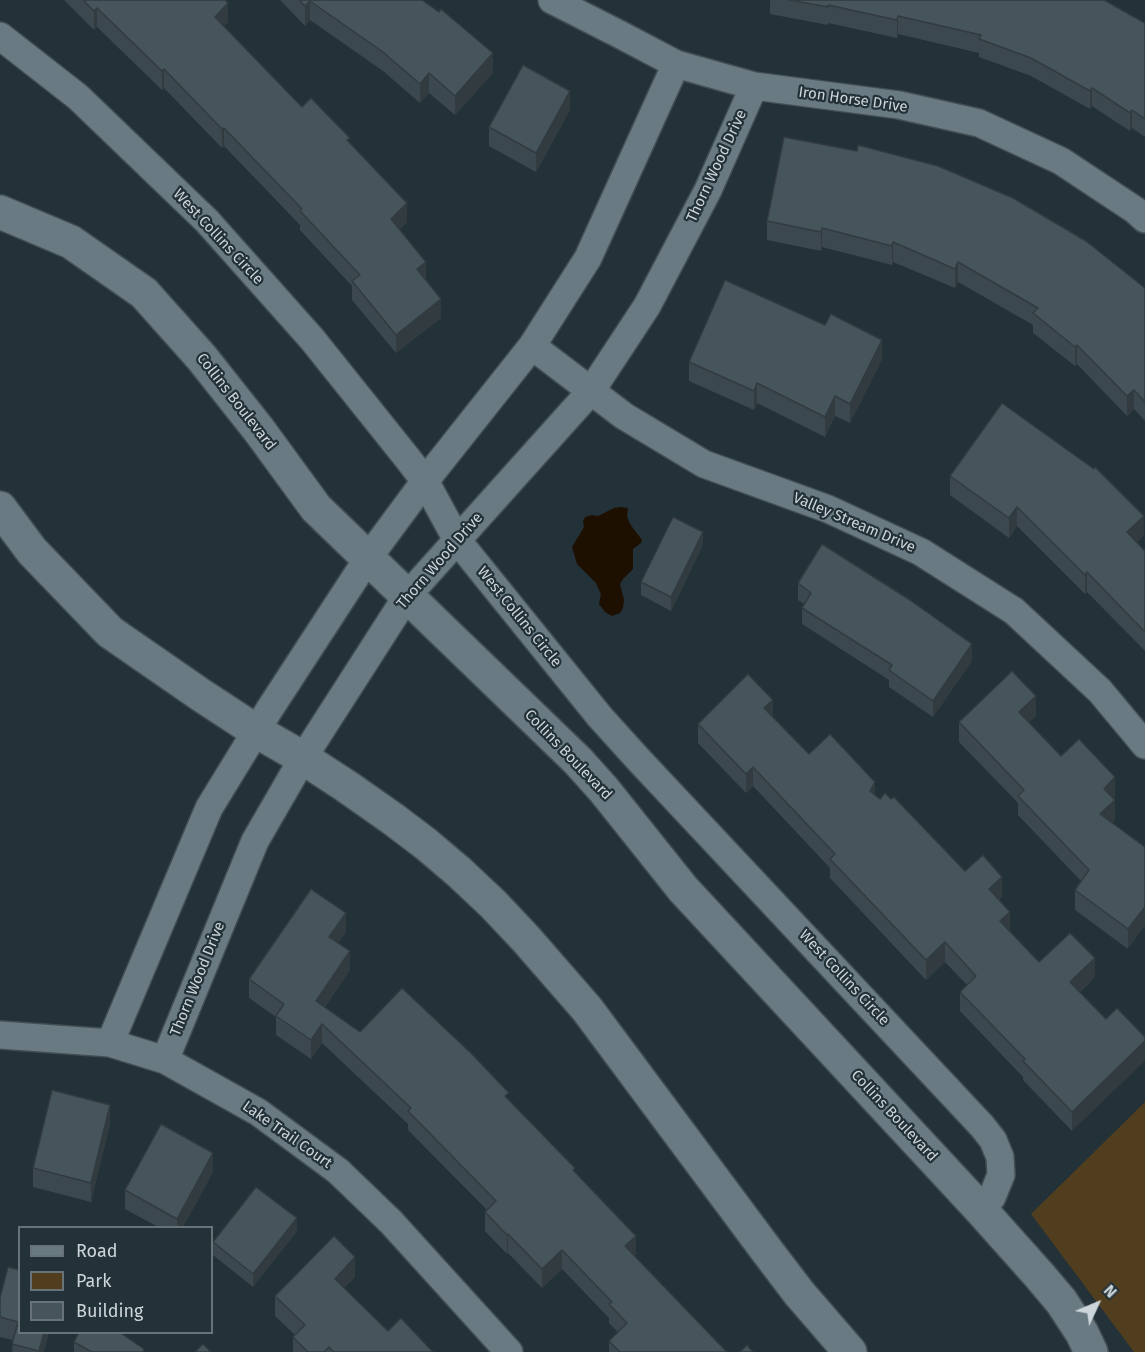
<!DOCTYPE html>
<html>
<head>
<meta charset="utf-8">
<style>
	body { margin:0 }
	#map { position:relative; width:1145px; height:1352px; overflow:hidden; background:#233138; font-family:"Fira Sans",sans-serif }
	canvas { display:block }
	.legend { position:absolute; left:18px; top:1226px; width:195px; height:108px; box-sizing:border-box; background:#233138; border:2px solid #677378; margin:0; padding:8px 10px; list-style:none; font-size:18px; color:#ccd5d9 }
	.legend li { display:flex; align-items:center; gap:12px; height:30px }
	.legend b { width:30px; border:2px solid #677378 }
	.north { position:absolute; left:1067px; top:1274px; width:60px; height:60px; -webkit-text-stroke:4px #233138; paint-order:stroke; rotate:46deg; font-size:16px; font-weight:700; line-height:24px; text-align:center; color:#ccd5d9 }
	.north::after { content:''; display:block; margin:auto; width:21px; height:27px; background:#ccd5d9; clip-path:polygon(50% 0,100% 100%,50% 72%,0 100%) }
</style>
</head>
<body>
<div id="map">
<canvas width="1145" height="1352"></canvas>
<ul class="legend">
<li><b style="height:8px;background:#6a7a82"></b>Road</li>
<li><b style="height:16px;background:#513e1e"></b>Park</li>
<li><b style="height:16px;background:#46545c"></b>Building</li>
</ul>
<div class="north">N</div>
</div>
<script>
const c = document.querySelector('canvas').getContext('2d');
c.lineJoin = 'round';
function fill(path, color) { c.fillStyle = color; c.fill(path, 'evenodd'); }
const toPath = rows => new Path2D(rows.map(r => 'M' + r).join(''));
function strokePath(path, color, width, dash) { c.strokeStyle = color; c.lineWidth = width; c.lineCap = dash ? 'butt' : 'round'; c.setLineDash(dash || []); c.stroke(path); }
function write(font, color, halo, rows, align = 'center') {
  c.font = font + ' "Fira Sans",sans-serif'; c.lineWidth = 4.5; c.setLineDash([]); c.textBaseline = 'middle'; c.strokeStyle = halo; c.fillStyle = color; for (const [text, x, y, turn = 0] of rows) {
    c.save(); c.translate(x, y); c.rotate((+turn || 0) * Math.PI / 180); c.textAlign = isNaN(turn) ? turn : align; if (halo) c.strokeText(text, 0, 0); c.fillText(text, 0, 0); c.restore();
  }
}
fill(toPath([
	[1145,1102,1145,1352,1134,1352,1031,1214]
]), '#513e1e');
fill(toPath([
	[621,507,628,508,627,516,630,524,642,540,641,543,633,549,633,569,623,579,620,584,624,600,623,608,620,613,612,616,605,612,599,604,601,594,599,590,596,583,577,564,572,547,584,527,583,521,585,517,592,515,598,516,614,508]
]), '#1d1000');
const minor = toPath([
	[552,0,619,34,676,64,754,86,899,105,979,123,1061,161,1135,210,1145,219],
	[0,36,78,97,207,221,312,339,408,459,425,481,457,540,600,717,638,759,982,1126,993,1140,1000,1157,1001,1175,992,1197,981,1210],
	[532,346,624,416,704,464,828,509,921,552,1014,611,1100,691,1145,745],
	[0,1035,110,1043,165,1060,258,1112,338,1171,391,1222,509,1352],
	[110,1043,209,808,269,710,368,558,425,481,532,346,588,258,676,64],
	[165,1060,255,841,303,758,407,596,591,391,647,306,708,190,754,86]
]);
const tertiary = toPath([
	[0,212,71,242,144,293,202,358,259,430,316,508,578,761,604,790,683,889,981,1210,1039,1275,1061,1301,1082,1333,1091,1352],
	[0,508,32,551,110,632,201,695,256,731,303,758,346,786,393,819,426,844,459,872,493,904,526,939,587,1009,767,1251,799,1293,850,1352]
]);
strokePath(minor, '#424e53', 30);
strokePath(tertiary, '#424e53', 36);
strokePath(minor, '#6a7a82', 27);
strokePath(tertiary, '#6a7a82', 33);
fill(toPath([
	[64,0,225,0,228,22,224,26,302,107,350,143,407,222,400,229,426,280,441,318,396,353,352,300,352,286,300,230,300,225,224,146,222,148,164,88,162,90,97,27,94,30],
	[280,0,422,0,493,73,455,115,429,93,420,103,383,71,310,20,305,26],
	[770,0,1104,0,1145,23,1145,137,1132,128,1130,131,1092,106,1090,109,1031,76,979,57,979,53,898,34,897,38,828,23,828,25,770,14],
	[570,110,536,172,489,146,489,127],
	[784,137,1145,288,1145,421,1134,409,1127,416,1077,364,1075,366,1033,333,1033,325,958,282,955,288,893,262,892,265,822,247,821,251,767,240,767,221],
	[882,359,850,423,835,416,825,437,757,403,754,410,689,381,689,362],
	[950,476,1144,535,1137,542,1145,551,1145,651,1087,592,1085,594,1017,526,1009,538,950,495],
	[703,545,671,611,641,595,641,582],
	[798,583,972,661,933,717,889,687,889,680,802,624,802,608,804,604,798,600],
	[1036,716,1029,722,1061,756,1115,797,1113,799,1115,820,1112,823,1145,847,1128,949,1075,910,1075,890,1081,881,1018,815,1018,803,959,742,959,722],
	[773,717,809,754,875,795,965,871,1002,896,999,900,1010,931,1039,962,1095,977,1080,992,1072,1131,1023,1080,1023,1077,960,1011,960,992,967,985,945,962,926,980,830,878,830,868,753,786,746,793,698,743,698,724],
	[346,932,338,943,350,970,325,1007,360,1032,509,1100,575,1172,636,1254,635,1256,727,1352,609,1352,609,1341,618,1332,609,1323,609,1318,562,1269,542,1288,508,1253,507,1254,485,1231,485,1212,487,1210,408,1130,408,1124,322,1043,311,1059,276,1035,276,1017,249,998,249,979],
	[110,1124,91,1202,33,1187,33,1168],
	[213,1172,183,1227,158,1227,125,1209,125,1190],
	[297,1231,253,1287,213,1255,213,1242],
	[20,1270,20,1332,49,1332,44,1352,12,1352,13,1340,0,1337,0,1298],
	[355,1277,344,1288,388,1331,433,1352,293,1352,293,1337,295,1335,275,1316,275,1296],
	[125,1332,123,1335,144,1352,74,1352,74,1342]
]), '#3c484f');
fill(toPath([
	[310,1,310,20,305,26,305,6],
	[228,3,228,22,215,36,215,17],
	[97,8,97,27,94,30,94,11],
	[898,16,898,34,897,38,897,20],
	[493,53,493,73,455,115,455,96],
	[164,69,164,88,162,90,162,71],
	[429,73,429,93,420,103,420,84],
	[1092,88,1092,106,1090,109,1090,91],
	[570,91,570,110,536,172,536,153],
	[1132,110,1132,128,1130,131,1130,113],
	[224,128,224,146,222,148,222,129],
	[407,203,407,222,391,238,391,219],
	[822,228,822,247,821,251,821,232],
	[893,242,893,262,892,265,892,246],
	[426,262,426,281,417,269],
	[958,262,958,282,955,288,955,269],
	[441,299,441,318,396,353,396,335],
	[882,340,882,359,850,423,850,404],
	[1077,345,1077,364,1075,366,1075,347],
	[757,383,757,403,754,410,754,391],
	[1134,390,1134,409,1127,416,1127,396],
	[835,396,835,416,825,437,825,417],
	[1017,507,1017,526,1009,538,1009,518],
	[1144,516,1144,535,1127,552,1127,532],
	[703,532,703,545,671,611,671,597],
	[1087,572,1087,592,1085,594,1085,575],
	[972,644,972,661,933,717,933,701],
	[1036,696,1036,716,1019,732,1019,712],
	[773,700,773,719,764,708],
	[753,767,753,786,746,793,746,774],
	[1115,777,1115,797,1104,808,1104,789],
	[875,782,875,802,870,791],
	[1115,800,1115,820,1100,833,1100,814],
	[1002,877,1002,896,989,909,989,889],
	[1145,907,1145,926,1128,949,1128,929],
	[1010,912,1010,931,1000,921],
	[346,913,346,932,329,955,329,937],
	[945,942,945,962,926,980,926,960],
	[350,951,350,970,316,1020,316,1001],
	[1095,958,1095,977,1070,1001,1070,982],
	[322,1024,322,1043,311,1059,311,1040],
	[1145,1041,1145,1061,1072,1131,1072,1112],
	[110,1105,110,1124,91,1202,91,1183],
	[213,1153,213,1172,183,1227,177,1227,177,1219],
	[297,1218,297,1231,253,1287,253,1274],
	[508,1234,508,1253,507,1254,507,1235],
	[636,1236,636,1254,625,1265,625,1246],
	[562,1250,562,1269,542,1288,542,1269],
	[355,1257,355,1277,335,1298,335,1279],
	[44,1332,49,1332,44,1352,39,1352]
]), '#313b40');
const building = toPath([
	[83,0,225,0,228,3,215,17,302,107,311,98,350,138,347,140,407,203,391,219,426,262,417,269,441,299,396,335,352,281,360,275,300,211,302,209,224,128,222,129,164,69,162,71,97,8,94,11,83,0],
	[299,0,422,0,439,12,441,9,493,53,455,96,429,73,420,84,383,52,310,1,305,6,299,0],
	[790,0,1104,0,1145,23,1145,119,1132,110,1130,113,1092,88,1090,91,1031,58,979,39,981,35,898,16,897,20,828,5,828,7,790,0],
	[523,65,570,91,536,153,489,127,523,65],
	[784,137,857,151,858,145,938,166,1013,198,1086,241,1145,288,1145,402,1134,390,1127,396,1077,345,1075,347,1033,313,1038,308,958,262,955,269,893,242,892,246,822,228,821,232,767,221,784,137],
	[725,280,825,325,831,314,882,340,850,404,835,396,825,417,757,383,754,391,689,362,725,280],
	[1002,403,1094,469,1095,467,1144,516,1127,532,1145,551,1145,632,1087,572,1085,575,1017,507,1009,518,950,476,1002,403],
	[673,517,703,532,671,597,641,582,673,517],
	[822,544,910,600,972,644,933,701,889,670,892,665,802,608,811,593,798,583,822,544],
	[1012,671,1036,696,1019,712,1061,756,1079,739,1115,777,1104,789,1115,800,1100,814,1145,847,1145,907,1128,929,1075,890,1089,870,1018,796,1024,790,959,722,1012,671],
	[748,674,773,700,764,708,809,754,830,734,875,782,870,791,880,799,885,793,891,799,894,797,965,871,983,855,1002,877,989,889,1010,912,1000,921,1039,962,1070,933,1095,958,1070,982,1106,1019,1117,1008,1145,1037,1145,1041,1072,1112,1023,1061,1025,1059,960,992,976,976,945,942,926,960,830,859,835,854,753,767,746,774,698,724,748,674],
	[311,889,346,913,329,937,350,951,316,1001,360,1032,402,988,472,1054,509,1093,505,1096,575,1168,573,1170,636,1236,625,1246,727,1352,620,1352,609,1341,627,1323,609,1304,612,1302,562,1250,542,1269,508,1234,507,1235,485,1212,496,1201,408,1111,411,1108,322,1024,311,1040,276,1016,284,1004,249,979,311,889],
	[52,1090,110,1105,91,1183,33,1168,52,1090],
	[161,1124,213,1153,177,1219,125,1190,161,1124],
	[256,1187,297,1218,253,1274,213,1242,256,1187],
	[334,1236,355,1257,335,1279,388,1331,401,1318,433,1352,334,1352,329,1347,324,1352,308,1352,293,1337,305,1325,275,1296,334,1236],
	[8,1267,20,1270,20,1332,44,1332,39,1351,12,1344,18,1322,0,1317,0,1298,8,1267],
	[79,1332,119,1332,144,1349,143,1352,92,1352,74,1342,79,1332],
	[203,1344,211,1352,195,1352,203,1344],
	[747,1345,753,1352,740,1352,747,1345]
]);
fill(building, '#46545c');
strokePath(building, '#313b40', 1.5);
write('15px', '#ccd5d9', '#233138', [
	["Iron Horse Drive",853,100,8],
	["Thorn Wood Drive",717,166,-65],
	["West Collins Circle",218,237,47],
	["Collins Boulevard",236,402,52],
	["Valley Stream Drive",854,523,23],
	["Thorn Wood Drive",440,561,-49],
	["West Collins Circle",519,617,51],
	["Collins Boulevard",568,755,46],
	["West Collins Circle",844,978,47],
	["Thorn Wood Drive",198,979,-68],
	["Collins Boulevard",894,1116,47],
	["Lake Trail Court",287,1135,35]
]);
</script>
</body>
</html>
